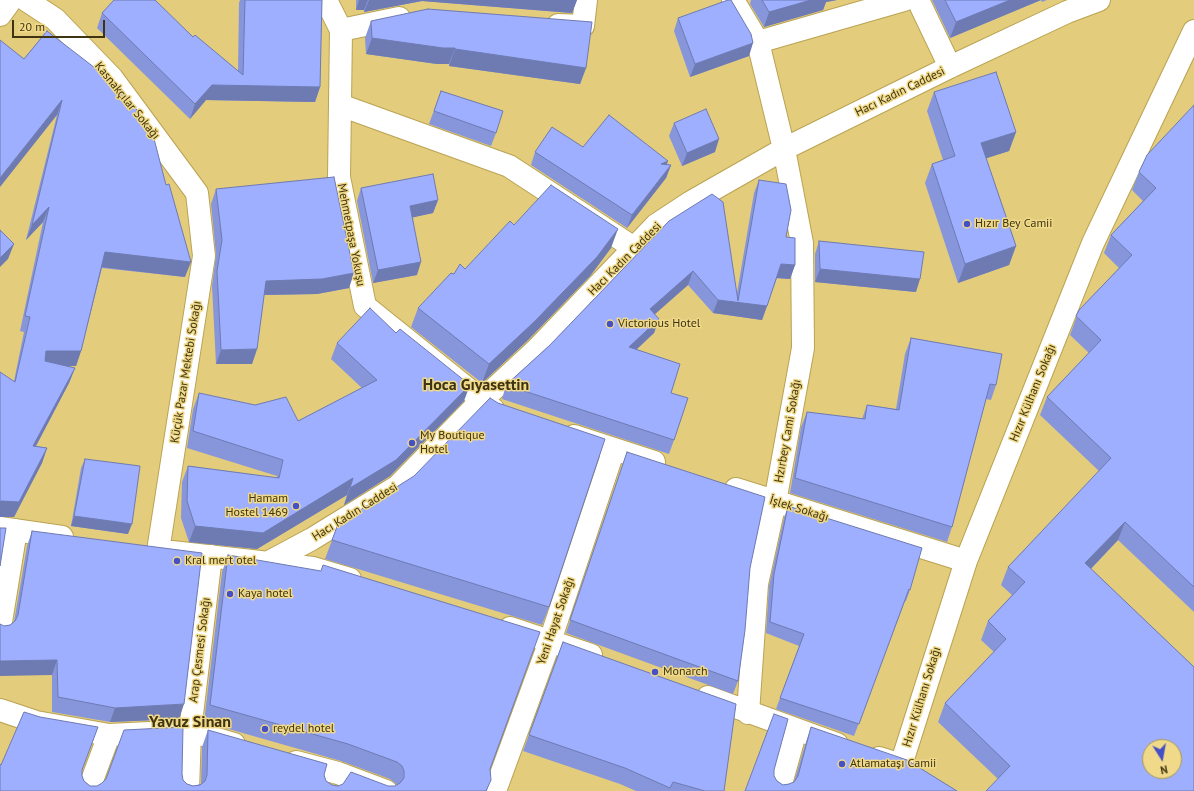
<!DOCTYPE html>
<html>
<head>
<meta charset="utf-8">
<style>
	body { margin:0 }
	#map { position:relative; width:1194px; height:791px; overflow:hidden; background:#e3cc7b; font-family:"PT Sans",sans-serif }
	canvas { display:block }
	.north { position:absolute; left:1142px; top:739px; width:40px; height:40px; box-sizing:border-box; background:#f0d988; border:1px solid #a99759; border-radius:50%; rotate:169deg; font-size:11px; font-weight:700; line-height:16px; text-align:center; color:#3e3412 }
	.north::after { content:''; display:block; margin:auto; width:14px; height:18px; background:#4550c5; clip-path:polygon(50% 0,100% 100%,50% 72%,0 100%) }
	.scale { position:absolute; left:12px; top:20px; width:93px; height:18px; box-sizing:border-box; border:2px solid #3e3412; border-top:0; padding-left:5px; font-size:12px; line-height:14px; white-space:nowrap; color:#3e3412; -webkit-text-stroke:3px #f0d988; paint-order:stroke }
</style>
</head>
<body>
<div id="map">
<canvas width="1194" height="791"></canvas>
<div class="north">N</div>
<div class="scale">20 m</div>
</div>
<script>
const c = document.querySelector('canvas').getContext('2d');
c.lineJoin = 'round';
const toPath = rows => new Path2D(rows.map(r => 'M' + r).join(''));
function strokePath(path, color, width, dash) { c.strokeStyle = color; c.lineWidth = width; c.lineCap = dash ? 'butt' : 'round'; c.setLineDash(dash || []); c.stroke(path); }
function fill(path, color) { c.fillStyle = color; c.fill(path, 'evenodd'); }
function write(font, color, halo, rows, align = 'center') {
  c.font = font + ' "PT Sans",sans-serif'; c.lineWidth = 3; c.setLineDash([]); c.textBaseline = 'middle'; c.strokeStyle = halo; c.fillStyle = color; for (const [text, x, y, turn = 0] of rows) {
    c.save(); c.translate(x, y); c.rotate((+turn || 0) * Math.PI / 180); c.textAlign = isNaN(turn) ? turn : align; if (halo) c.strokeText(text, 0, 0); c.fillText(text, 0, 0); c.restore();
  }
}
const street = toPath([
	[26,0,55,19,112,78,197,193,204,256,158,551],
	[326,0,341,30,339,177,365,306,493,409],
	[733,0,758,42,784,149,802,243,803,348,775,502,757,584,748,713],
	[918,0,950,67],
	[0,15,11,0],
	[558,25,583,26,586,0],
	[341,30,399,18],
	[758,42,904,0],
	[340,105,509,166,634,248],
	[574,436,654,462],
	[736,489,966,561],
	[0,528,62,537],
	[172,552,313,568,350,579],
	[269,562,312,539,398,486,482,400,536,350,656,225,691,202,784,149,950,67,1067,12,1099,0],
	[0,628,16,530],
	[510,628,591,655],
	[708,697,837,744],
	[0,710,36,722,109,735,190,731,234,744],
	[879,758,901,765,966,561,1093,243,1194,31],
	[296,762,338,773,386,791],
	[88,791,109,735],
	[188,791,190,731,211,556],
	[495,791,550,641,614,449],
	[779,791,796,730]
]);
strokePath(street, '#baa353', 24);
strokePath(street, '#fff', 22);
fill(toPath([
	[240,0,322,0,320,87,315,102,206,100,190,119,97,28,102,13,193,37,238,71,239,3],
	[356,0,577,0,572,13,422,1,364,12,364,10,356,10],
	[751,0,837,0,826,2,823,10,764,27,750,4],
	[932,0,1047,0,1042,2,1041,0,950,38],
	[678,18,749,56,690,77,674,31],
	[371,21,586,68,580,84,449,66,449,64,437,64,366,54,365,38],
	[47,31,185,277,102,268,81,351,76,366,68,366,75,368,69,383,36,446,47,448,42,463,14,517,14,381,24,332,20,331,43,222,26,240,57,115,24,59],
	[441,91,496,133,491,146,429,124],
	[934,92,1016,132,1009,151,986,158,1016,246,1009,265,958,283,925,183,932,164,943,160,927,111],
	[1194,105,1194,612,1118,540,1091,569,1194,667,998,779,938,722,945,703,994,652,981,640,988,621,1012,595,1001,585,1008,567,1099,471,1040,415,1047,397,1089,353,1070,335,1079,310,1119,268,1104,253,1111,235,1143,201,1132,190,1139,172],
	[674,123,715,152,682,166,669,136],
	[583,147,671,165,666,178,627,228,531,165,535,152],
	[759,180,786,237,795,265,790,279,777,278,762,320,713,313,688,285,654,314,659,319,654,333,636,350,671,393,674,440,669,454,502,399,506,385,550,345,669,221,737,293,754,193],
	[361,188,438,200,433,213,413,217,417,275,373,283,357,201],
	[216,189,349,288,317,294,264,295,257,349,252,364,216,364,212,286,216,255,211,204],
	[514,225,611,248,590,276,527,341,482,383,411,327,418,308,454,274,465,269],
	[819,241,916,292,815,282,815,254],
	[911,338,996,385,991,400,986,399,952,527,947,542,790,493,801,427,807,412,862,419,867,405,896,409,905,354],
	[337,343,464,401,390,476,344,505,347,495,257,549,189,542,181,518,182,482,188,466,277,478,277,476,187,448,193,409,199,393,298,421,362,388,331,359],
	[627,452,750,568,738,681,733,694,566,633],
	[85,459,128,534,71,526,81,468],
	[788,506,910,590,906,601,905,601,854,736,776,709,799,646,766,633,769,586,784,518],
	[338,524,549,607,542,625,325,559],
	[32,531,179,719,110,722,52,712,52,675,4,626,10,625,14,622,27,546],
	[228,555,490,770,487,791,0,791,1,765,40,717,82,770,82,776,84,781,90,786,97,786,182,774,183,780,187,784,193,786,201,784,202,747,208,730,324,775,326,781,332,785,338,786,395,786,397,785,395,783,390,779,341,761,204,722,222,572],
	[563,642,724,791,636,791,620,784,523,751],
	[811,727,957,791,745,791,774,770,774,776,777,781,783,785,789,784,794,782,805,745]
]), '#8796da');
fill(toPath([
	[359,0,368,0,364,10,356,10],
	[369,0,577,0,572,13,422,1,364,12],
	[811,0,837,0,826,2,823,10,764,27,769,12],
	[1010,0,1041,0,950,38,956,22],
	[372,38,455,48,449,64,437,64,366,54],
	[753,43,749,56,690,77,695,64],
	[455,49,586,68,580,84,449,66],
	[212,85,320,87,315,102,206,100,190,119,195,104],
	[62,100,57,115,0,187,0,178],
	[1016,132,1009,151,975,162,981,143],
	[719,139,715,152,682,166,687,153],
	[668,161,663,174,661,164],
	[671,165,666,178,627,228,632,215],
	[438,200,433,213,406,219,410,206],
	[49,207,43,222,26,240,32,225],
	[618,229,611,248,590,276,527,341,482,383,489,364],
	[14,244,8,259,0,267,0,258],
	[1016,246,1009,265,958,283,965,264],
	[105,252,191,262,185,277,100,267],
	[421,262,417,275,373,283,378,270],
	[781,264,795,265,790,279,776,278],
	[820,269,920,279,916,292,815,282],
	[693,271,688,285,645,323,650,309],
	[354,273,349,288,317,294,261,295,266,281],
	[718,300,767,306,762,320,713,313],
	[659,319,654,333,624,361,629,347],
	[257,349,252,364,216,364,221,350],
	[46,351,81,351,76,366,41,366],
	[75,368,69,383,28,461,33,446],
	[470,385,464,401,390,476,344,505,350,488],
	[47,448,42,463,14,517,0,517,0,502],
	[353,478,347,495,257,549,189,542,195,526],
	[74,516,132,524,128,534,71,526],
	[1125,522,1118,540,1078,582,1085,563],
	[57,660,52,675,0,676,0,661],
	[184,704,179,719,110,722,115,708]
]), '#6e7ab2');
const building = toPath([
	[114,0,155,0,193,37,195,35,243,75,245,0,322,0,320,87,212,85,195,104,102,13,114,0],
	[728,0,731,0,751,34,753,43,695,64,678,18,728,0],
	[762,0,811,0,769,12,762,0],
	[945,0,1010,0,956,22,945,0],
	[428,9,592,22,586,68,455,49,455,48,443,48,372,38,371,21,428,9],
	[47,31,121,88,152,131,166,185,169,184,191,262,105,252,81,351,46,351,45,361,75,368,33,446,47,448,19,502,1,501,0,502,0,372,15,382,30,317,25,316,49,207,32,225,62,100,0,178,0,40,24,59,47,31],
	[996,72,1016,132,981,143,1016,246,965,264,932,164,955,156,934,92,996,72],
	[441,91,503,111,496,133,434,111,441,91],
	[1194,105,1194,587,1125,522,1085,563,1194,667,1194,791,986,791,1010,766,945,703,1006,639,988,621,1025,582,1008,567,1111,458,1047,397,1101,340,1076,316,1079,310,1132,255,1111,235,1156,188,1139,172,1147,155,1194,105],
	[1150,747,1174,747,1174,771,1150,771,1150,747],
	[706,109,719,139,687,153,674,123,706,109],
	[609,115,668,161,661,164,671,165,632,215,535,152,552,127,583,147,609,115],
	[433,174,438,200,410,206,421,262,378,270,361,188,433,174],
	[334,177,354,273,322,279,266,281,257,349,221,350,217,271,222,240,216,189,334,177],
	[759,180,786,184,791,210,786,237,795,238,795,265,781,264,767,306,718,300,693,271,650,309,659,319,629,347,680,364,671,393,688,398,674,440,506,385,550,345,669,221,712,194,723,202,738,301,759,180],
	[551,185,618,229,597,257,534,322,489,364,418,308,451,273,454,274,460,264,465,269,510,221,514,225,551,185],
	[0,230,14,244,0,258,0,230],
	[819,241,924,252,920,279,820,269,819,241],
	[370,308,396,333,400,329,470,385,396,460,350,488,353,478,263,533,195,526,187,501,188,466,279,478,283,460,193,431,199,393,255,405,286,397,298,421,377,380,337,343,370,308],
	[911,338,1002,354,996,385,990,384,952,527,795,478,807,412,865,419,867,405,899,410,911,338],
	[490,398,498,403,605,439,549,607,332,540,338,524,414,476,490,398],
	[627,452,765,497,750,568,745,630,738,681,570,620,627,452],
	[85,459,140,466,132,524,74,516,85,459],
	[788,506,922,548,910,590,909,589,859,724,780,698,804,634,770,622,774,574,788,506],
	[0,528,6,528,0,566,0,528],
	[32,531,202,553,184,704,115,708,58,697,57,660,0,661,0,624,4,626,10,625,15,621,18,615,32,531],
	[228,555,321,571,323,565,540,632,490,769,491,780,486,791,0,791,0,764,1,765,24,712,40,717,98,727,82,770,82,776,84,781,90,786,97,786,102,783,106,779,124,730,183,727,182,774,183,780,187,784,193,786,200,785,205,781,207,775,208,730,327,764,324,775,326,781,332,785,338,786,343,784,351,772,388,786,395,786,400,783,404,778,404,771,402,766,397,762,348,744,210,705,228,555],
	[563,642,736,704,724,791,705,791,673,782,670,788,625,768,529,735,563,642],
	[774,714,788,719,774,770,774,776,777,781,783,785,789,784,794,782,798,776,811,727,907,760,957,791,745,791,774,714]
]);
fill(building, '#9daffe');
strokePath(building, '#6e7ab2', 1);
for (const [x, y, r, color] of [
	[967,224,4,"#4550c5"],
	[610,324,4,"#4550c5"],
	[412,443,4,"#4550c5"],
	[296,506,4,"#4550c5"],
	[177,561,4,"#4550c5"],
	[230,594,4,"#4550c5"],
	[655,672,4,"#4550c5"],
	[265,729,4,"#4550c5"],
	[842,764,4,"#4550c5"]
]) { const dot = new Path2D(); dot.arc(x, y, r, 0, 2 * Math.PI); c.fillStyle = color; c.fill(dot); strokePath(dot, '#f0d988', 1.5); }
write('12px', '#3e3412', '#f0d988', [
	["Hacı Kadın Caddesi",900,92,-26],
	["Kasnakçılar Sokağı",127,101,51],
	["Mehmetpaşa Yokuşu",351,235,79],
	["Hacı Kadın Caddesi",625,259,-45],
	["Küçük Pazar Mektebi Sokağı",186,372,-81],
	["Hızır Külhanı Sokağı",1033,393,-68],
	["Hzırbey Cami Sokağı",788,431,-80],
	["İşlek Sokağı",799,509,17],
	["Hacı Kadın Caddesi",355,512,-32],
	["Yeni Hayat Sokağı",556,621,-71],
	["Arap Çesmesi Sokağı",200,650,-83],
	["Hızır Külhanı Sokağı",922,697,-73]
]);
write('12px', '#3e3412', '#f0d988', [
	["Hızır Bey Camii",975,224],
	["Victorious Hotel",618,324],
	["My Boutique",420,436],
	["Hotel",420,450],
	["Hamam",288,499,"right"],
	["Hostel 1469",288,513,"right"],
	["Kral mert otel",185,561],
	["Kaya hotel",238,594],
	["Monarch",663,672],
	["reydel hotel",273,729],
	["Atlamataşı Camii",850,764]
], 'left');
write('bold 16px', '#3e3412', '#f0d988', [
	["Hoca Gıyasettin",476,385],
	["Yavuz Sinan",190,722]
]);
</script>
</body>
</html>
